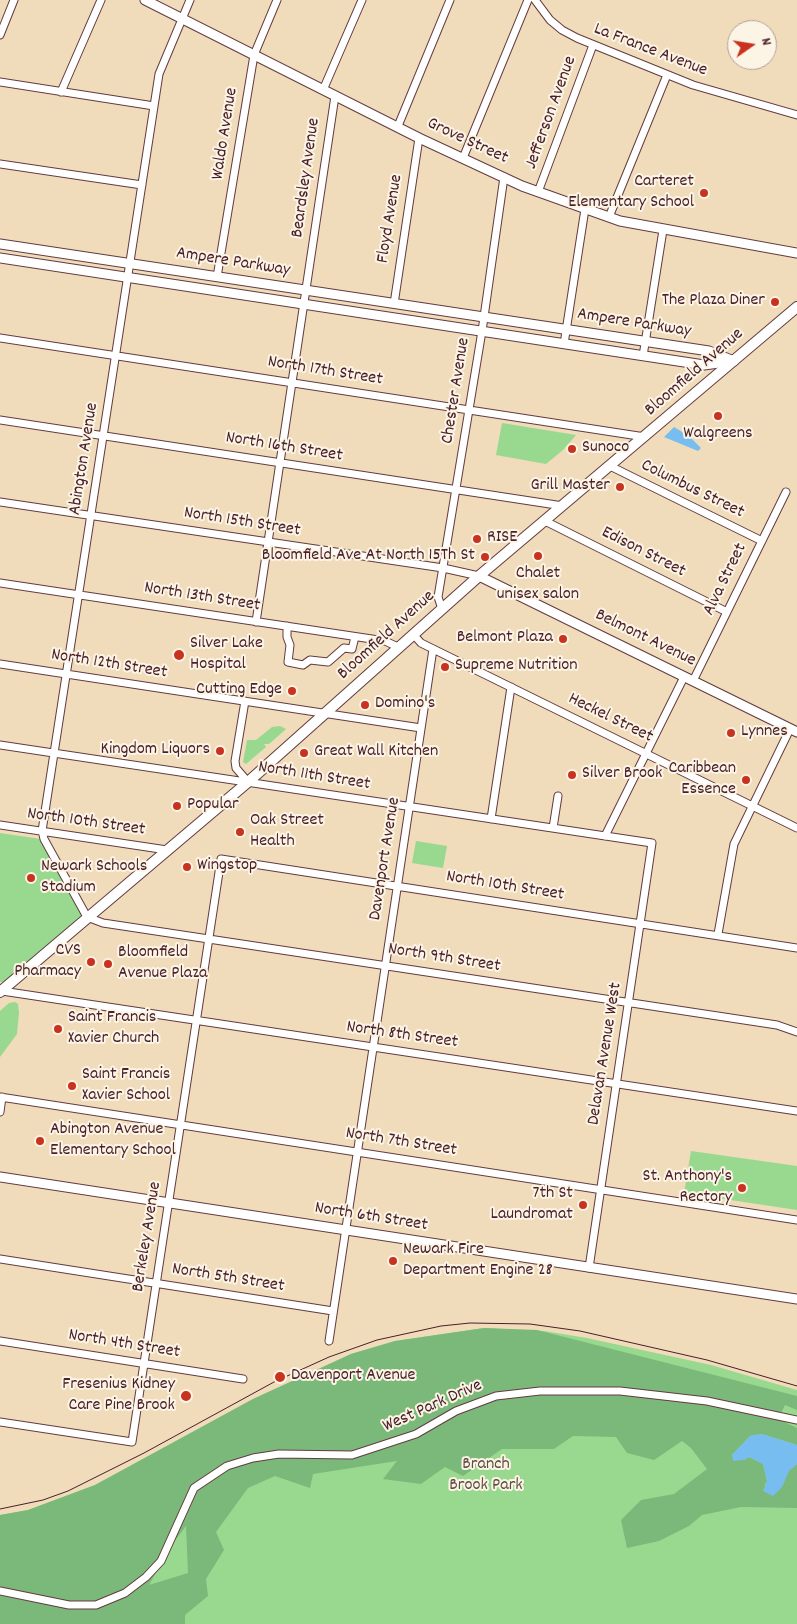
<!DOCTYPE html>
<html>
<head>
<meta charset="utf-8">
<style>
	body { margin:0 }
	#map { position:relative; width:797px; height:1624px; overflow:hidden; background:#f0dbba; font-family:Dekko,sans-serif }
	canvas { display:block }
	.north { position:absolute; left:727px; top:20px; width:50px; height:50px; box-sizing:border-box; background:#fcf5e5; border:1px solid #b59f9b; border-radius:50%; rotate:77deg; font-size:14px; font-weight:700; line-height:20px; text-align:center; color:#4a1f2b }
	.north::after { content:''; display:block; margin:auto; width:18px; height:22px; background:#c8321e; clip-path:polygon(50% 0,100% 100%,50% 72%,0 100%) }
</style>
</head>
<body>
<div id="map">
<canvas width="797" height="1624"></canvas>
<div class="north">N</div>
</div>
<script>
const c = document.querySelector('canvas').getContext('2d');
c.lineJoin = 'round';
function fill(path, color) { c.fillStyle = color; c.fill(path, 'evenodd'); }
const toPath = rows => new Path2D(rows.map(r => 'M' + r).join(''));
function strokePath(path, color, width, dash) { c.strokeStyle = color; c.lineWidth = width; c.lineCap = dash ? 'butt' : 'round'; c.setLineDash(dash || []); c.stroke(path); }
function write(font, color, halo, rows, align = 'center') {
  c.font = font + ' Dekko,sans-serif'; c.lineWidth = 4; c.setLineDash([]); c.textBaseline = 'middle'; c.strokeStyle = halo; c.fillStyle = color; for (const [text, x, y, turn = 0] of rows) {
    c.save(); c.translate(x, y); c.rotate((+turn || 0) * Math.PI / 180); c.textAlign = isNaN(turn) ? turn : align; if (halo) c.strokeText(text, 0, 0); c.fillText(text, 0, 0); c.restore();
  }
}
fill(toPath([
	[502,423,576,435,563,450,546,464,496,455],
	[280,726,286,729,269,744,264,744,266,747,246,764,243,762,247,740,256,740,272,727],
	[0,833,41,839,83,917,4,982,0,982],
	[416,841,447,846,443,868,412,863],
	[15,1002,18,1004,19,1013,17,1034,0,1057,0,1011,9,1003],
	[691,1151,797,1166,797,1210,684,1193],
	[484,1328,544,1331,587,1338,711,1365,797,1390,797,1624,0,1624,0,1515,28,1510,95,1485,253,1399,351,1354,395,1341]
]), '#99d98f');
fill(toPath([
	[484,1328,537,1330,797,1396,797,1410,785,1405,778,1419,797,1428,797,1445,762,1434,750,1436,732,1455,744,1460,749,1457,763,1464,767,1481,764,1486,797,1464,797,1508,741,1507,702,1515,689,1526,659,1541,627,1548,621,1520,641,1500,674,1494,707,1469,691,1448,682,1441,654,1460,627,1453,616,1437,573,1436,554,1449,502,1449,463,1476,445,1467,421,1484,383,1479,397,1461,313,1474,310,1488,275,1476,248,1488,216,1532,224,1550,206,1579,208,1596,185,1615,185,1624,0,1624,0,1515,28,1510,95,1485,253,1399,351,1354,395,1341],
	[186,1526,188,1573,149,1585,171,1546]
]), '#7ab97a');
fill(toPath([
	[674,427,689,436,701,448,698,451,664,437],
	[762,1434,797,1445,797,1464,789,1471,782,1487,773,1496,763,1491,767,1481,763,1464,749,1457,744,1460,733,1461,732,1455,750,1436]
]), '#78bdef');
const minor = toPath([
	[190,0,159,74,42,831,44,839,87,917,103,923,777,1025,797,1032],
	[535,0,550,20,562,30,577,38,693,85,797,115],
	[0,35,14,0],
	[0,82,154,106],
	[323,90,362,0],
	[61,92,101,0],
	[398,126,450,0],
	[463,158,528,0],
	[0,164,142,185],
	[538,192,593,45],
	[609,217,667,75],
	[217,277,254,55,277,0],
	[394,304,419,138],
	[0,338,645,437],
	[564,344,585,209],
	[643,356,663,230],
	[0,420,563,506],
	[610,466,762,541],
	[0,502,443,568,479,576],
	[545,521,727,612],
	[0,583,385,641,398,647],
	[442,609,438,597,482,331,504,177],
	[256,622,335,96],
	[287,626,287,637,290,645,288,662,303,665,310,660,328,662,344,648,352,649,355,637],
	[413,634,421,643,797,828],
	[0,664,421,728],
	[693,681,786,492],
	[245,701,235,761,236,768,248,782],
	[0,745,652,843,589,1268],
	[491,819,511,687],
	[0,825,167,850],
	[553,828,558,796],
	[605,836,684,677],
	[718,934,734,844,790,729],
	[2,991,797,1111],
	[0,1097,797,1220],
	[0,1112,2,1097],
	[0,1259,333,1311],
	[0,1341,243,1379],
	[329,1341,433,649],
	[0,1422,132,1442,221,859,797,948],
	[0,1591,69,1605,96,1605,125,1593,146,1577,161,1561,194,1488,227,1466,253,1458,279,1454,352,1455,416,1434,456,1411,496,1396,540,1391,620,1391,707,1401,797,1420]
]);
const tertiary = toPath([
	[0,244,709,351,734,361],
	[0,258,704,365,734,361],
	[479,576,797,732],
	[0,1177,797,1299]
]);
const secondary = toPath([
	[145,0,419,138,522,186,620,221,797,253]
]);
const primary = toPath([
	[0,992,248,782,479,576,797,307]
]);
strokePath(minor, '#633b40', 9);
strokePath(tertiary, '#633b40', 11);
strokePath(secondary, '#633b40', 11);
strokePath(primary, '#633b40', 12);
strokePath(minor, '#fff', 7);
strokePath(tertiary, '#fff', 9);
strokePath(secondary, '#fff', 9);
strokePath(primary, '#fff', 10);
strokePath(toPath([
	[0,1509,43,1500,68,1491,144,1453,274,1382,329,1357,377,1340,441,1326,470,1323,530,1324,580,1331,707,1360,797,1386]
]), '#4a1f2b', 1);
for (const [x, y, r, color] of [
	[704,193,5,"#c8321e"],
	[775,302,5,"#c8321e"],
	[718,416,5,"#c8321e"],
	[572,449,5,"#c8321e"],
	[620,487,5,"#c8321e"],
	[477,539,5,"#c8321e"],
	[538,556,5,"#c8321e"],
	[485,557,5,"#c8321e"],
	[563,639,5,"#c8321e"],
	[179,655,6,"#c8321e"],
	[445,667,5,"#c8321e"],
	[292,691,5,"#c8321e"],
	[365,705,5,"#c8321e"],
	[731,733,5,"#c8321e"],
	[220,751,5,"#c8321e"],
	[304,753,5,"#c8321e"],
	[572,775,5,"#c8321e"],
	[746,780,5,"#c8321e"],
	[177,806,5,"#c8321e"],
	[240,832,5,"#c8321e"],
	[187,867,5,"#c8321e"],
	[31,878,5,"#c8321e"],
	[91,962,5,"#c8321e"],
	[108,964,5,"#c8321e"],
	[58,1029,5,"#c8321e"],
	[72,1086,5,"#c8321e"],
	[40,1141,5,"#c8321e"],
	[742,1188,5,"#c8321e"],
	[583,1205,5,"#c8321e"],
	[393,1261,5,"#c8321e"],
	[280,1377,6,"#c8321e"],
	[186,1396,6,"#c8321e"]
]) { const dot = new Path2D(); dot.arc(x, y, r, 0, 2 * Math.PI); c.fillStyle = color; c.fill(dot); strokePath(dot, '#fcf5e5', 2); }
write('18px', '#4a1f2b', '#fcf5e5', [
	["La France Avenue",650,51,21],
	["Jefferson Avenue",552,113,-70],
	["Waldo Avenue",226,134,-81],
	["Grove Street",467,142,25],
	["Beardsley Avenue",307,178,-82],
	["Floyd Avenue",391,219,-81],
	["Ampere Parkway",233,263,9],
	["Ampere Parkway",634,324,9],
	["North 17th Street",325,372,9],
	["Bloomfield Avenue",695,373,-41],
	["Chester Avenue",457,391,-81],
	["North 16th Street",284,448,9],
	["Abington Avenue",85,459,-81],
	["Columbus Street",692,490,26],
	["North 15th Street",242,523,9],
	["Edison Street",643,553,27],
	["Alva Street",726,580,-64],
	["North 13th Street",202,598,9],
	["Bloomfield Avenue",387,636,-42],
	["Belmont Avenue",645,639,26],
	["North 12th Street",109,665,9],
	["Heckel Street",610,719,26],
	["North 11th Street",314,777,9],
	["North 10th Street",86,823,8],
	["Davenport Avenue",386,859,-81],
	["North 10th Street",505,887,9],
	["North 9th Street",444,959,9],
	["North 8th Street",402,1036,8],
	["Delavan Avenue West",606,1054,-81],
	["North 7th Street",401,1143,9],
	["North 6th Street",371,1218,9],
	["Berkeley Avenue",148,1237,-81],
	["North 5th Street",228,1279,9],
	["North 4th Street",124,1345,9],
	["West Park Drive",433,1407,-24]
]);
write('18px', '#4a1f2b', '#fcf5e5', [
	["Carteret",694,183,"right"],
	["Elementary School",694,204,"right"],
	["The Plaza Diner",765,302,"right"],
	["Walgreens",718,435,"center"],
	["Sunoco",582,449],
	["Grill Master",610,487,"right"],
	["RISE",487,539],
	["Bloomfield Ave At North 15Th St",475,557,"right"],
	["Chalet",538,575,"center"],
	["unisex salon",538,596,"center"],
	["Belmont Plaza",553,639,"right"],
	["Silver Lake",190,645],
	["Hospital",190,666],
	["Supreme Nutrition",455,667],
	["Cutting Edge",282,691,"right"],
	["Domino's",375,705],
	["Lynnes",741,733],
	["Kingdom Liquors",210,751,"right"],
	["Great Wall Kitchen",314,753],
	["Caribbean",736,770,"right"],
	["Essence",736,791,"right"],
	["Silver Brook",582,775],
	["Popular",187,806],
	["Oak Street",250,822],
	["Health",250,843],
	["Wingstop",197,867],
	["Newark Schools",41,868],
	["Stadium",41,889],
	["CVS",81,952,"right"],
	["Pharmacy",81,973,"right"],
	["Bloomfield",118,954],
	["Avenue Plaza",118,975],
	["Saint Francis",68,1019],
	["Xavier Church",68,1040],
	["Saint Francis",82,1076],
	["Xavier School",82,1097],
	["Abington Avenue",50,1131],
	["Elementary School",50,1152],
	["St. Anthony's",732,1178,"right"],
	["Rectory",732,1199,"right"],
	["7th St",573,1195,"right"],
	["Laundromat",573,1216,"right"],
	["Newark Fire",403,1251],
	["Department Engine 28",403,1272],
	["Davenport Avenue",291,1377],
	["Fresenius Kidney",175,1386,"right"],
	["Care Pine Brook",175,1407,"right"]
], 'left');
write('18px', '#5e4e44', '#fcf5e5', [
	["Branch",486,1466],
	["Brook Park",486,1487]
]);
</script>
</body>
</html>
